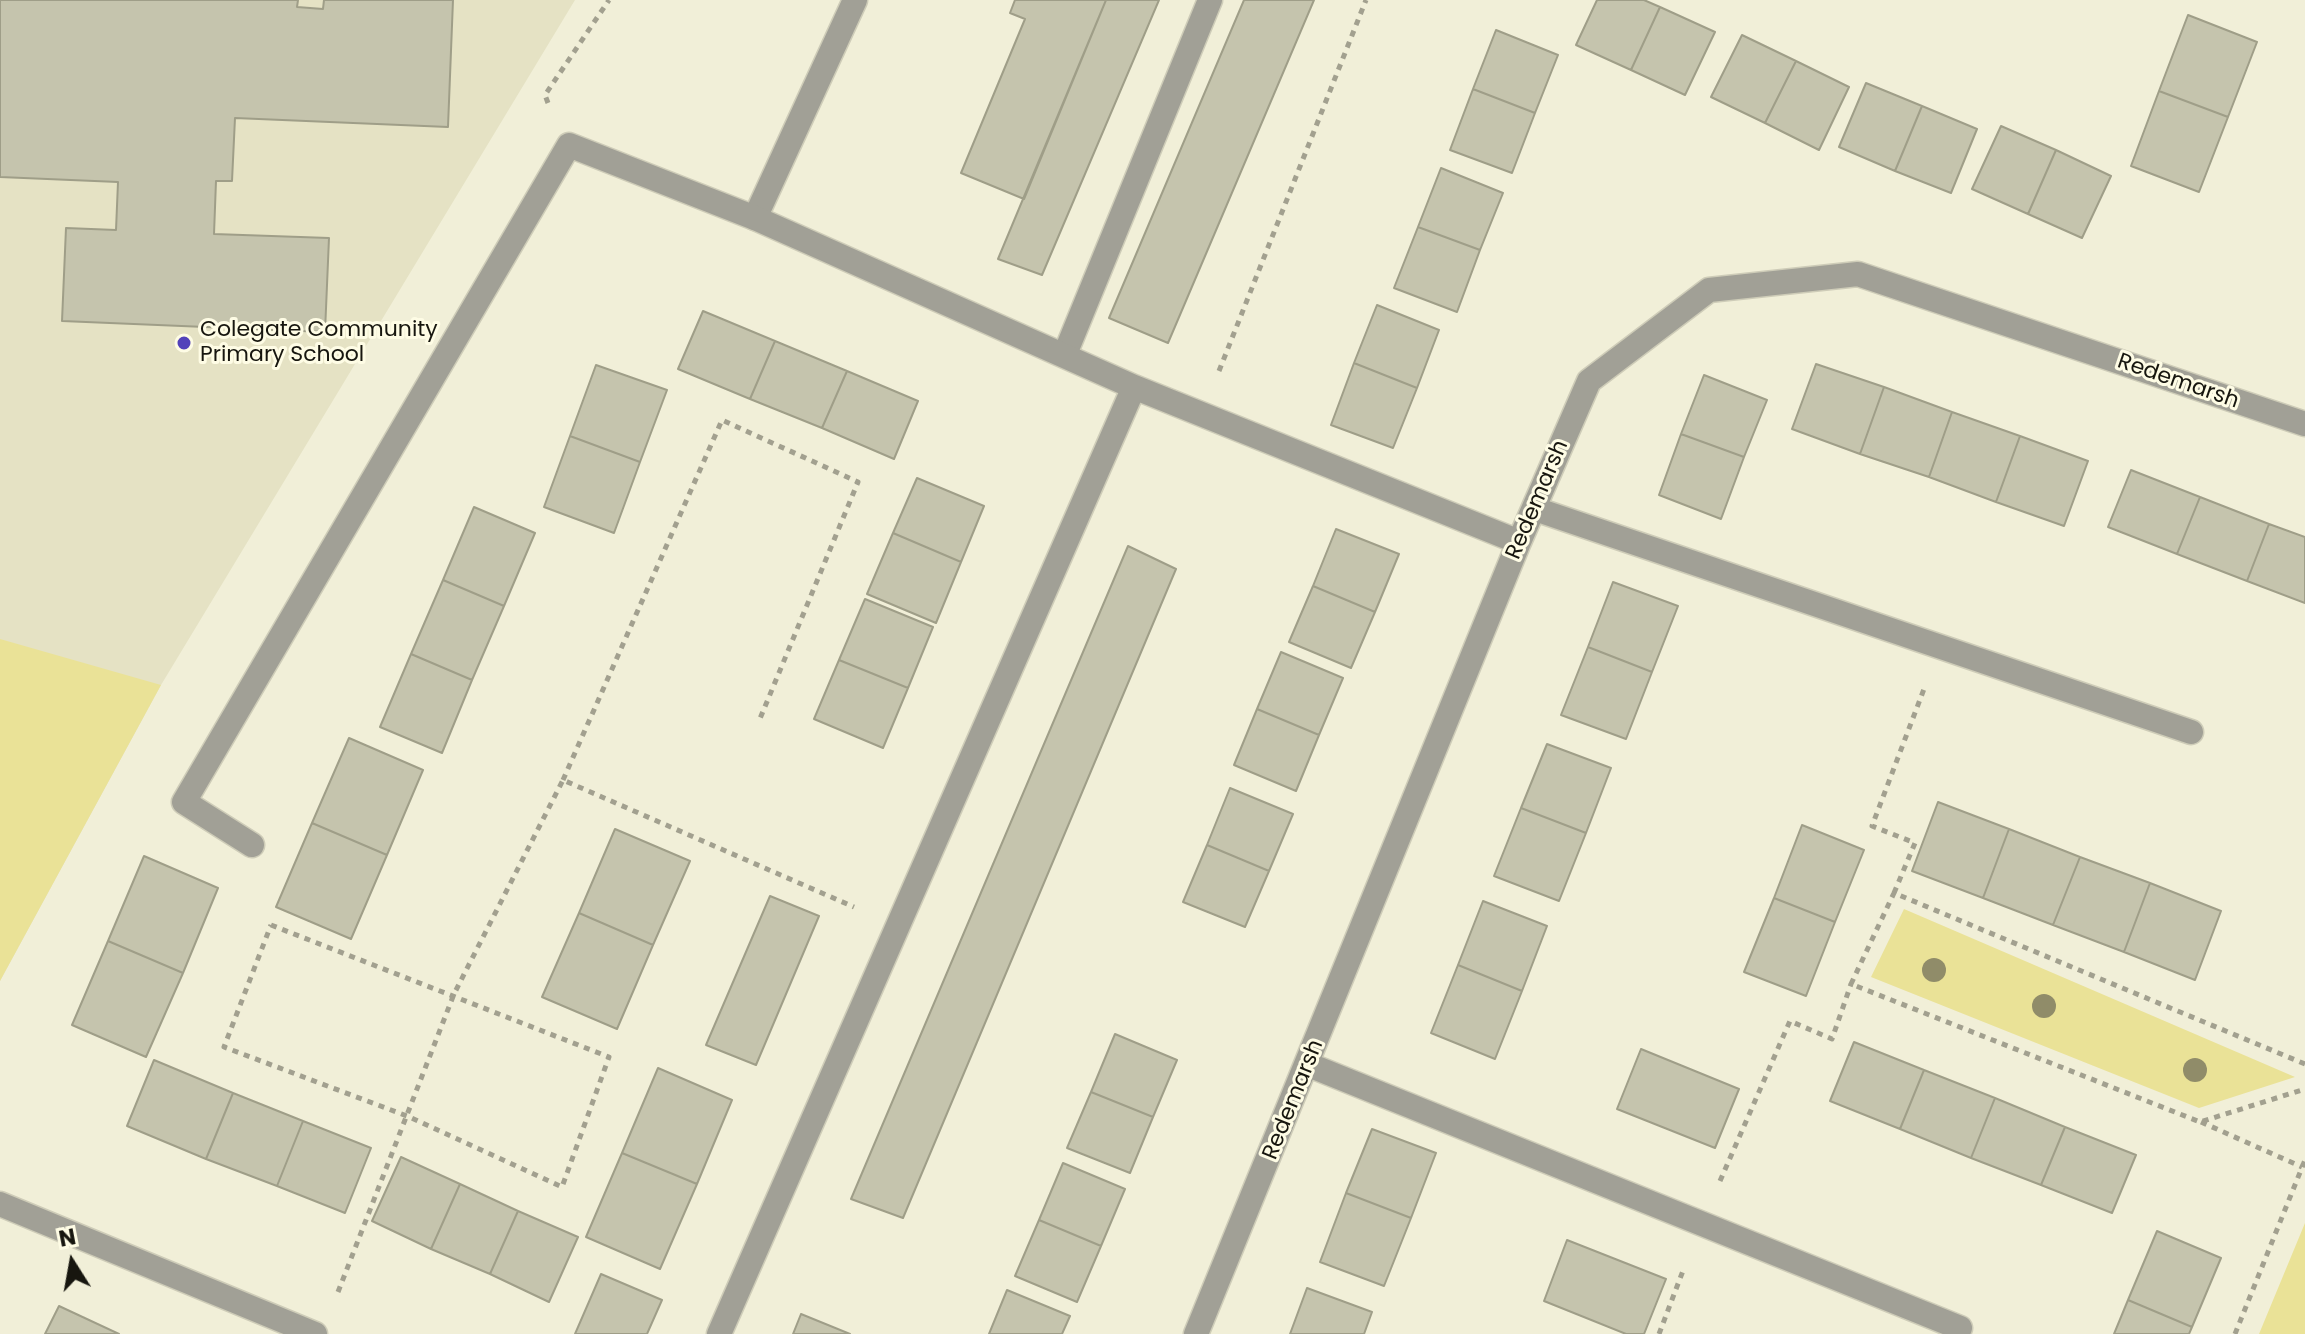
<!DOCTYPE html>
<html>
<head>
<meta charset="utf-8">
<style>
	body { margin:0 }
	#map { position:relative; width:2305px; height:1334px; overflow:hidden; background:#f1efd8; font-family:Poppins,sans-serif }
	canvas { display:block }
	.north { position:absolute; left:32px; top:1222px; width:80px; height:80px; -webkit-text-stroke:6px #fefce5; paint-order:stroke; rotate:349deg; font-size:22px; font-weight:700; line-height:32px; text-align:center; color:#17160f }
	.north::after { content:''; display:block; margin:auto; width:28px; height:36px; background:#17160f; clip-path:polygon(50% 0,100% 100%,50% 72%,0 100%) }
</style>
</head>
<body>
<div id="map">
<canvas width="2305" height="1334"></canvas>
<div class="north">N</div>
</div>
<script>
const c = document.querySelector('canvas').getContext('2d');
c.lineJoin = 'round';
function fill(path, color) { c.fillStyle = color; c.fill(path, 'evenodd'); }
const toPath = rows => new Path2D(rows.map(r => 'M' + r).join(''));
function strokePath(path, color, width, dash) { c.strokeStyle = color; c.lineWidth = width; c.lineCap = dash ? 'butt' : 'round'; c.setLineDash(dash || []); c.stroke(path); }
function write(font, color, halo, rows, align = 'center') {
  c.font = font + ' Poppins,sans-serif'; c.lineWidth = 6; c.setLineDash([]); c.textBaseline = 'middle'; c.strokeStyle = halo; c.fillStyle = color; for (const [text, x, y, turn = 0] of rows) {
    c.save(); c.translate(x, y); c.rotate((+turn || 0) * Math.PI / 180); c.textAlign = isNaN(turn) ? turn : align; if (halo) c.strokeText(text, 0, 0); c.fillText(text, 0, 0); c.restore();
  }
}
fill(toPath([
	[0,0,575,0,161,685,0,981]
]), '#e5e2c4');
fill(toPath([
	[0,639,161,685,0,981],
	[1904,909,2295,1077,2199,1108,1871,977],
	[2305,1223,2305,1334,2259,1334]
]), '#eae297');
const building = toPath([
	[0,0,298,0,297,7,323,9,324,0,453,0,448,127,235,118,232,181,216,181,214,234,329,238,325,332,62,321,66,228,116,230,118,182,0,177,0,0],
	[1015,0,1106,0,1024,199,961,173,1025,19,1010,13,1015,0],
	[1106,0,1159,0,1042,275,998,259,1106,0],
	[1244,0,1314,0,1168,343,1109,318,1244,0],
	[1597,0,1644,0,1660,7,1631,70,1576,45,1597,0],
	[1660,7,1715,32,1685,95,1631,70,1660,7],
	[2188,15,2257,42,2228,117,2159,91,2188,15],
	[1496,30,1558,55,1535,113,1473,89,1496,30],
	[1742,35,1796,61,1765,123,1711,97,1742,35],
	[1796,61,1849,87,1819,150,1765,123,1796,61],
	[1866,83,1922,106,1895,171,1839,147,1866,83],
	[1473,89,1535,113,1512,173,1450,150,1473,89],
	[2159,91,2228,117,2199,192,2131,166,2159,91],
	[1922,106,1977,129,1951,193,1895,171,1922,106],
	[2001,126,2056,150,2028,214,1972,189,2001,126],
	[2056,150,2111,176,2082,238,2028,214,2056,150],
	[1441,168,1503,193,1480,250,1418,227,1441,168],
	[1418,227,1480,250,1457,312,1394,288,1418,227],
	[1377,305,1439,330,1417,388,1354,363,1377,305],
	[703,311,775,341,750,399,678,369,703,311],
	[775,341,847,371,822,428,750,399,775,341],
	[1354,363,1417,388,1393,448,1331,425,1354,363],
	[1816,364,1884,387,1860,454,1792,429,1816,364],
	[596,365,667,390,640,462,570,436,596,365],
	[847,371,918,401,894,459,822,428,847,371],
	[1704,375,1767,400,1744,457,1681,434,1704,375],
	[1884,387,1952,412,1929,477,1860,454,1884,387],
	[1952,412,2020,436,1996,502,1929,477,1952,412],
	[1681,434,1744,457,1721,519,1659,495,1681,434],
	[570,436,640,462,614,533,544,507,570,436],
	[2020,436,2088,461,2064,526,1996,502,2020,436],
	[2131,470,2200,497,2177,554,2108,527,2131,470],
	[917,478,984,506,961,562,893,533,917,478],
	[2200,497,2269,524,2247,581,2177,554,2200,497],
	[474,507,535,533,504,606,443,580,474,507],
	[2269,524,2305,537,2305,603,2247,581,2269,524],
	[1336,529,1399,554,1375,612,1313,586,1336,529],
	[893,533,961,562,936,623,867,594,893,533],
	[1128,546,1176,569,903,1218,851,1199,1128,546],
	[443,580,504,606,472,680,411,654,443,580],
	[1613,582,1678,606,1652,672,1588,647,1613,582],
	[1313,586,1375,612,1351,668,1289,642,1313,586],
	[865,599,933,627,908,688,839,660,865,599],
	[1588,647,1652,672,1626,739,1561,715,1588,647],
	[1281,652,1343,678,1319,735,1257,709,1281,652],
	[411,654,472,680,442,753,380,727,411,654],
	[839,660,908,688,883,748,814,719,839,660],
	[1257,709,1319,735,1296,791,1234,765,1257,709],
	[349,738,423,770,387,855,312,823,349,738],
	[1547,744,1611,768,1586,833,1521,808,1547,744],
	[1230,788,1293,814,1269,871,1207,845,1230,788],
	[1938,802,2009,829,1983,898,1912,871,1938,802],
	[1521,808,1586,833,1559,901,1494,876,1521,808],
	[312,823,387,855,351,939,276,907,312,823],
	[1802,825,1864,850,1835,922,1774,898,1802,825],
	[615,829,690,861,653,945,579,913,615,829],
	[2009,829,2080,857,2053,925,1983,898,2009,829],
	[1207,845,1269,871,1245,927,1183,902,1207,845],
	[144,856,218,888,183,973,108,941,144,856],
	[2080,857,2150,883,2124,952,2053,925,2080,857],
	[2150,883,2221,911,2195,980,2124,952,2150,883],
	[770,896,819,916,756,1065,706,1045,770,896],
	[1774,898,1835,922,1806,996,1744,972,1774,898],
	[1483,901,1547,926,1522,991,1458,965,1483,901],
	[579,913,653,945,617,1029,542,997,579,913],
	[108,941,183,973,146,1057,72,1025,108,941],
	[1458,965,1522,991,1495,1059,1431,1033,1458,965],
	[1115,1034,1177,1060,1153,1117,1091,1092,1115,1034],
	[1854,1042,1924,1070,1900,1129,1830,1101,1854,1042],
	[1641,1049,1739,1089,1715,1148,1617,1109,1641,1049],
	[154,1060,233,1093,206,1159,127,1126,154,1060],
	[658,1068,732,1100,697,1184,622,1153,658,1068],
	[1924,1070,1995,1098,1971,1158,1900,1129,1924,1070],
	[1091,1092,1153,1117,1130,1173,1067,1148,1091,1092],
	[233,1093,303,1121,277,1186,206,1159,233,1093],
	[1995,1098,2065,1127,2041,1185,1971,1158,1995,1098],
	[303,1121,371,1148,345,1213,277,1186,303,1121],
	[2065,1127,2136,1155,2112,1213,2041,1185,2065,1127],
	[1372,1129,1436,1153,1411,1218,1346,1193,1372,1129],
	[622,1153,697,1184,660,1269,586,1237,622,1153],
	[401,1157,460,1184,431,1249,372,1221,401,1157],
	[1063,1163,1125,1189,1101,1246,1039,1220,1063,1163],
	[460,1184,518,1211,490,1274,431,1249,460,1184],
	[1346,1193,1411,1218,1384,1286,1320,1262,1346,1193],
	[518,1211,578,1237,549,1302,490,1274,518,1211],
	[1039,1220,1101,1246,1077,1302,1015,1276,1039,1220],
	[2157,1231,2221,1258,2192,1327,2128,1300,2157,1231],
	[1567,1240,1666,1279,1644,1334,1626,1334,1544,1301,1567,1240],
	[601,1274,662,1300,647,1334,575,1334,601,1274],
	[1307,1288,1372,1312,1364,1334,1290,1334,1307,1288],
	[1007,1290,1070,1316,1062,1334,989,1334,1007,1290],
	[2128,1300,2192,1327,2189,1334,2114,1334,2128,1300],
	[59,1306,119,1334,45,1334,59,1306],
	[801,1314,850,1334,793,1334,801,1314]
]);
fill(building, '#c5c4ad');
strokePath(building, '#9f9e88', 2);
const lane = toPath([
	[755,218,855,0],
	[1065,354,1210,0],
	[1535,509,2191,732]
]);
const street = toPath([
	[252,845,184,802,569,145,755,218,1134,387,1519,542],
	[1309,1065,1960,1328],
	[0,1204,315,1334],
	[719,1334,1134,387],
	[1196,1334,1519,542,1589,381,1709,290,1858,274,2305,424]
]);
strokePath(lane, '#ceccb8', 27);
strokePath(street, '#ceccb8', 27);
strokePath(toPath([
	[548,103,545,95,609,0],
	[1219,371,1366,0],
	[563,780,722,420,858,482,759,721],
	[1894,893,1915,843,1872,826,1924,689],
	[271,925,609,1057,562,1187,407,1116,224,1047,271,925],
	[2305,1064,1894,893,1851,984,2200,1122,2305,1089],
	[2201,1122,2302,1167],
	[1720,1181,1790,1021,1832,1039,1851,984],
	[338,1292,454,994,563,780,854,907],
	[1659,1334,1684,1268],
	[2235,1334,2305,1160]
]), '#a2a08f', 5, [6, 6]);
strokePath(lane, '#a1a096', 24);
strokePath(street, '#a1a096', 24);
c.fillStyle = '#908c69';
for (const [x, y] of [
	[1934,970],
	[2044,1006],
	[2195,1070]
]) { c.beginPath(); c.arc(x, y, 12, 0, 2 * Math.PI); c.fill(); }
for (const [x, y, r, color] of [
	[184,343,8,"#5242ba"]
]) { const dot = new Path2D(); dot.arc(x, y, r, 0, 2 * Math.PI); c.fillStyle = color; c.fill(dot); strokePath(dot, '#fefce5', 3); }
write('22px', '#17160f', '#fefce5', [
	["Colegate Community",200,330],
	["Primary School",200,355]
], 'left');
write('22px', '#17160f', '#fefce5', [
	["Redemarsh",2178,382,19],
	["Redemarsh",1538,500,-67],
	["Redemarsh",1294,1100,-68]
]);
</script>
</body>
</html>
